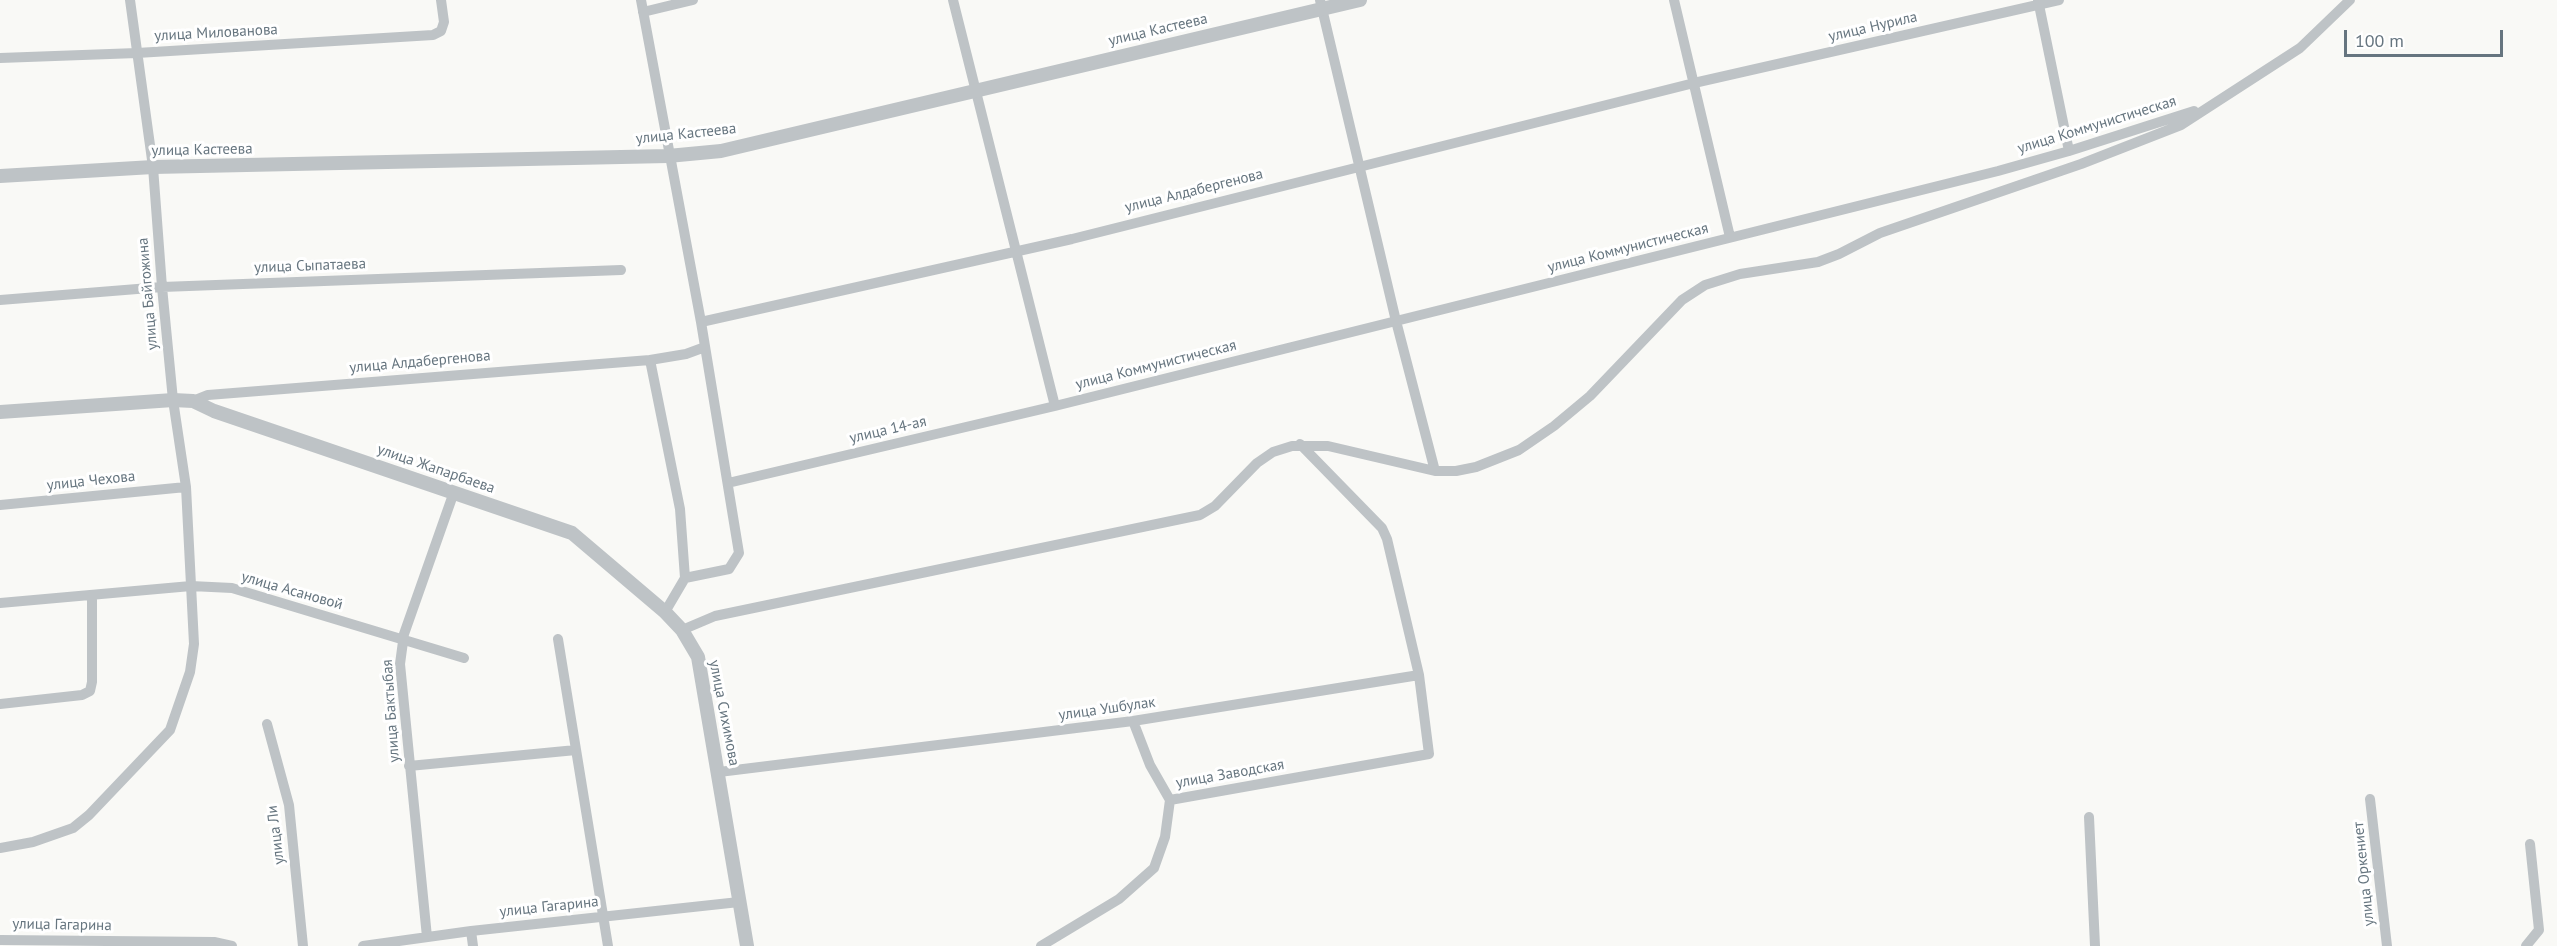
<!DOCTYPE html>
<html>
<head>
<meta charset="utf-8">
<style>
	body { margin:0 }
	#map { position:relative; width:2557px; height:946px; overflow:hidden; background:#f9f9f6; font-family:"PT Sans",sans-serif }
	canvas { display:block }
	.scale { position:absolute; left:2344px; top:30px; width:159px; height:27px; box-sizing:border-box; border:3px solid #66757f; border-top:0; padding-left:8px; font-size:18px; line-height:21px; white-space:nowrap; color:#66757f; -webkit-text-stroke:4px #fff; paint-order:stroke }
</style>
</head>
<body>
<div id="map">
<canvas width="2557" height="946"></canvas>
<div class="scale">100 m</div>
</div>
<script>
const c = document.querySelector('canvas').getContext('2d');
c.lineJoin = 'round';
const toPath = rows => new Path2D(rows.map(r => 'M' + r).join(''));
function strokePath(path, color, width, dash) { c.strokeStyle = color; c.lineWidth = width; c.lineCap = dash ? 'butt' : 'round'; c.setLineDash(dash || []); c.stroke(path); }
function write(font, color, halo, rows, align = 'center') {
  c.font = font + ' "PT Sans",sans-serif'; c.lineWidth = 6; c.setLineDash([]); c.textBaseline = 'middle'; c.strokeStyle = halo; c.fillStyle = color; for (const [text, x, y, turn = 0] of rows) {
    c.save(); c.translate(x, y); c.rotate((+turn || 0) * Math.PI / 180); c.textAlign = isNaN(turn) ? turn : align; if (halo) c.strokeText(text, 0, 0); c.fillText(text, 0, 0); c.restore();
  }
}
strokePath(toPath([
	[641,0,701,322,739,553,729,569,685,578],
	[953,0,1055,406],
	[1320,0,1396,321,1435,471],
	[1674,0,1730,237],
	[2038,0,2069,151],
	[643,12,693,0],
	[0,58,137,53,433,35,441,31,444,22,441,0],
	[0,300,162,287,621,270],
	[701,322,1072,239,1694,83,2059,0],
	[650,360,680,509,685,578,665,612],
	[193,401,208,395,650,360,686,354,705,347],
	[1300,444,1382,528,1387,539,1419,675],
	[728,483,1055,406,1998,171,2069,151,2194,111],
	[0,505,186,487],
	[0,603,191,586,232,588,464,658],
	[682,630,715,616,1200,515,1215,506,1257,463,1273,452,1292,446,1328,446,1435,471,1456,471,1476,467,1519,450,1554,426,1590,396,1682,300,1705,285,1740,274,1818,262,1839,254,1880,233,2081,164,2181,125,2300,48,2350,0],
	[558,639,608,946],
	[0,704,82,695,90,691,92,682,92,595],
	[1133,721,1150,765,1170,800],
	[267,724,289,805,303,946],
	[409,766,576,750],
	[719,772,1133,721,1419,675,1429,754,1170,800,1165,837,1154,868,1119,899,1041,946],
	[2370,799,2387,946],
	[2089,817,2095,946],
	[0,848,33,842,73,828,89,815,170,730,190,672,194,644,186,487,173,400,162,287,153,167,130,0],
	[471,931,473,946],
	[427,937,400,664,404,634,454,492],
	[0,940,214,942,232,946],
	[363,946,471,931,739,902],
	[2526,946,2539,930,2530,844]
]), '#bec3c6', 10);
strokePath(toPath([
	[0,176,153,167,668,156,721,151,1360,0],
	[0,412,173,400,193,401,214,411,572,533,665,612,682,630,698,657,747,946]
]), '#bec3c6', 14);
write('15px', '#66757f', '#fff', [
	["улица Нурила",1873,27,-13],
	["улица Кастеева",1158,30,-13],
	["улица Милованова",216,33,-3],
	["улица Коммунистическая",2097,125,-17],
	["улица Кастеева",686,134,-6],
	["улица Кастеева",202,150,-1],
	["улица Алдабергенова",1194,191,-14],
	["улица Коммунистическая",1628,248,-14],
	["улица Сыпатаева",310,266,-2],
	["улица Байгожина",148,294,-95],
	["улица Алдабергенова",420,362,-5],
	["улица Коммунистическая",1156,365,-14],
	["улица 14-ая",888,430,-13],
	["улица Жапарбаева",436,469,19],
	["улица Чехова",91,481,-6],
	["улица Асановой",292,591,16],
	["улица Ушбулак",1107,709,-8],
	["улица Бактыбая",391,711,-94],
	["улица Сихимова",724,713,79],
	["улица Заводская",1230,774,-10],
	["улица Ли",276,835,-97],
	["улица Оркениет",2364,874,-96],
	["улица Гагарина",549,907,-6],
	["улица Гагарина",62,925,1]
]);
</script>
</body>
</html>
